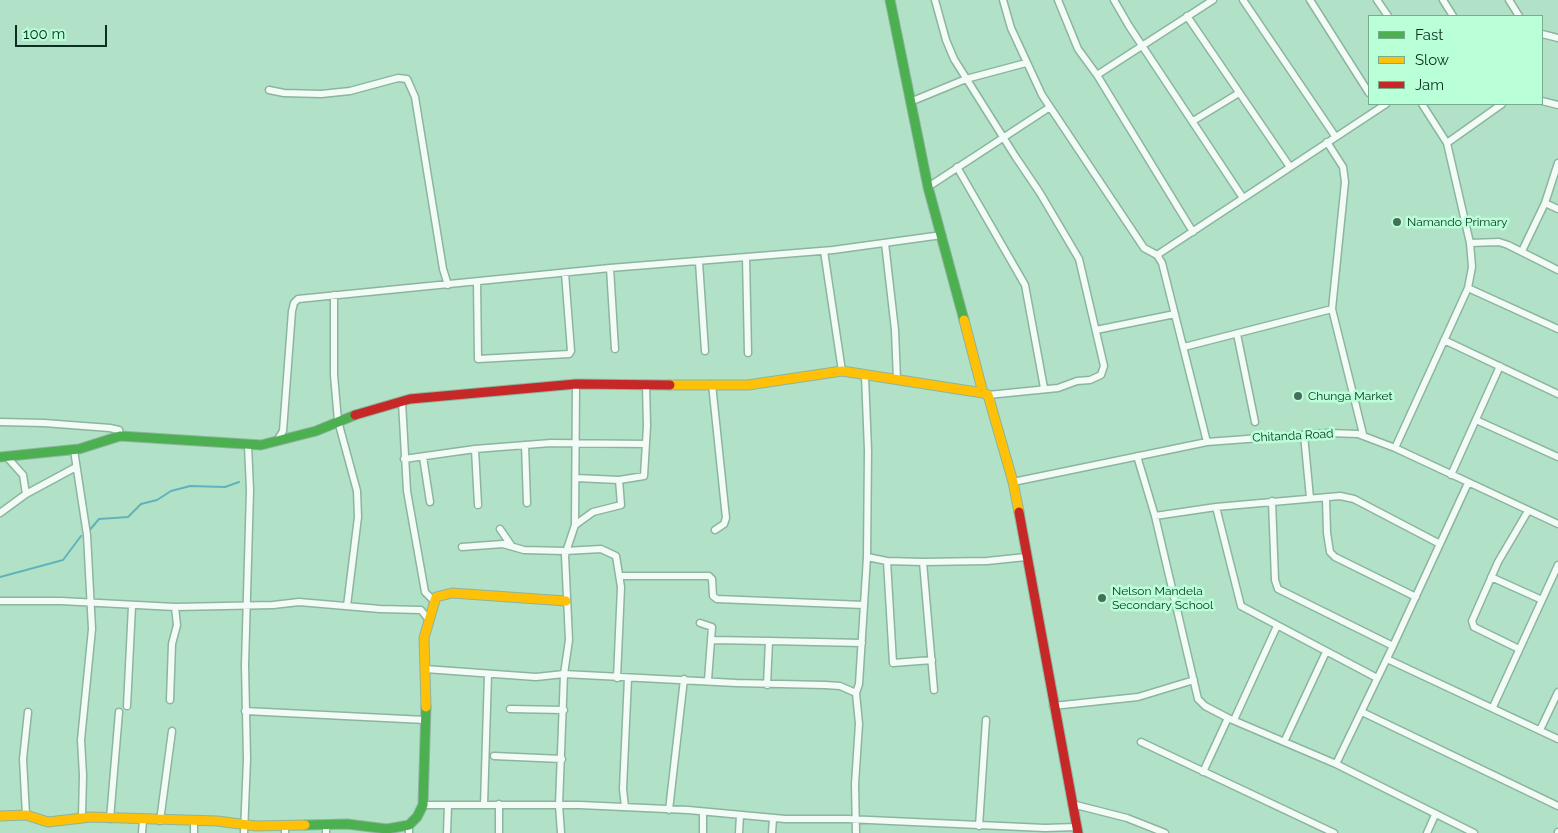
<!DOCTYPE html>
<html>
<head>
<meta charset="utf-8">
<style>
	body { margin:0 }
	#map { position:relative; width:1558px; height:833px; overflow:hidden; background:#b1e2c7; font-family:Raleway,sans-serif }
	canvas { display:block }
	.legend { position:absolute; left:1368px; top:15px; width:175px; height:90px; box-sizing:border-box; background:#b9ffd8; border:1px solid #73ad8e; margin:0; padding:6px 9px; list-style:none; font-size:15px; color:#0a311f }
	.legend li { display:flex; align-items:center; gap:10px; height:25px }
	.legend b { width:25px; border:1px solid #73ad8e }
	.scale { position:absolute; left:15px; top:25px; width:92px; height:22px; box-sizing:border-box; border:2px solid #0a311f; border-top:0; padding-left:6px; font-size:15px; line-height:18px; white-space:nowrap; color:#0a311f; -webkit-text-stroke:4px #b9ffd8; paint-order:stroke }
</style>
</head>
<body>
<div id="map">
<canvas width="1558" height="833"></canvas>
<ul class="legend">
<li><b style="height:6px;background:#4caf50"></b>Fast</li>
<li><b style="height:6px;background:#ffc107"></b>Slow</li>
<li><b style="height:6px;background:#c62828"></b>Jam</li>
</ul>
<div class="scale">100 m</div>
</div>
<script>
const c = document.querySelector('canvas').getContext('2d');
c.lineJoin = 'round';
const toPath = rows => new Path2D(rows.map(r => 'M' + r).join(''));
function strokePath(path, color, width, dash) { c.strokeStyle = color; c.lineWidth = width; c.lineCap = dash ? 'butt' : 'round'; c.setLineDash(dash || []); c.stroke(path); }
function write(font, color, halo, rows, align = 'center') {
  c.font = font + ' Raleway,sans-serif'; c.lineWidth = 5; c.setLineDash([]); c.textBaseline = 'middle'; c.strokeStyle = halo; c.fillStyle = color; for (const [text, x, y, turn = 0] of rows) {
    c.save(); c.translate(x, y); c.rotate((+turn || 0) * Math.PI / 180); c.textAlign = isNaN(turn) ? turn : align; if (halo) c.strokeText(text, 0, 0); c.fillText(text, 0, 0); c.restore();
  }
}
strokePath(toPath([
	[88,532,99,519,128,517,141,504,157,500,171,491,190,486,225,487,239,482],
	[0,577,63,560,81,536]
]), '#60b2bc', 2);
const street = toPath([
	[935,0,946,40,954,59,1015,156,1040,193,1079,259,1104,366,1101,375,1090,380,1077,381,1058,388,988,395],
	[1003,0,1011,28,1042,95,1144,248,1157,255],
	[1058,0,1078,49,1097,75,1193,232],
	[1114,0,1129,26,1243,198],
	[1243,0,1335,136],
	[1310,0,1369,93],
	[1377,0,1388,16],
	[1443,0,1453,16],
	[1509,0,1519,16],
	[1187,16,1290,167],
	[1542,34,1558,38],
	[1097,75,1213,0],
	[269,90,284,93,321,94,350,91,398,78,407,79,415,97,443,269,448,285],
	[1542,101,1558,105],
	[910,102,966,79,1026,63],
	[1193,121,1239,93],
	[1327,142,1343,167,1345,182,1332,309,1363,434],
	[1447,143,1502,104],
	[957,167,1025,285,1044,388],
	[928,187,1050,107],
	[1545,203,1558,209],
	[885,243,895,330,897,380],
	[1470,243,1499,242,1508,245,1558,270],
	[824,251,842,371],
	[1522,251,1545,203,1558,163],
	[746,257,748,353],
	[699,262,705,351],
	[610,268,615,349],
	[477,282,478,359,569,354,571,351,565,273],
	[1468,288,1558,329],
	[334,295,334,375,338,421,357,491,358,517,347,606],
	[1096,330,1175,314],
	[1237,334,1255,422],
	[1444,340,1558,394],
	[1184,347,1332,309],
	[712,384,726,518,724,524,715,530],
	[402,402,407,491,425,592,434,601],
	[1476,420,1558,457],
	[0,422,44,423,110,428,119,430,120,436],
	[1304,435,1310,498],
	[278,439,283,431,292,311,294,303,298,299,610,268,833,250,942,235],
	[1207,442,1162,263,1157,255,1386,104],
	[525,445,527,503],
	[1395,448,1468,288,1472,267,1470,243,1447,143,1422,104],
	[475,449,478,505],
	[74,450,87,535,92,629,81,740,83,775,82,817],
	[6,456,23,475,26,494],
	[1137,456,1155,516,1198,699,1205,706,1228,718,1336,764,1474,833],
	[423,457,430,502],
	[404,459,475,449,551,443,646,444],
	[1451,475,1500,366],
	[576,478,619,480,644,476,647,426,646,384],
	[1013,482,1207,442,1328,433,1358,434,1395,448,1558,524],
	[1326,498,1327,533,1330,552,1335,557,1416,597],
	[1272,501,1275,580,1278,589,1393,646],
	[1216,507,1241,606,1377,678],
	[0,513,26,494,76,467],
	[1155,516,1216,507,1340,496,1354,499,1440,544],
	[575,525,593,512,621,505,619,480],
	[500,529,511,545],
	[462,547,503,544,524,550,565,551,601,549,616,556,621,587,617,678],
	[867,557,887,561,923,562,987,561,1026,557],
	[887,561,893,663,932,660],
	[923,562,934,690],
	[620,576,709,576,712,579,713,596,717,599,864,605],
	[1491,577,1542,600],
	[0,601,61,601,175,607,273,605,299,602,380,609,421,610,429,620],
	[700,623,712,627,708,680],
	[712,640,769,641],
	[1519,649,1474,627,1472,621,1498,562,1528,511],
	[1387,659,1558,739],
	[425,669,536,677,564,674,736,683,825,685,840,686,856,693],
	[767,685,769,641,862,643],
	[170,700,172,644,177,625,175,607],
	[127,706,132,606],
	[1053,706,1138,697,1194,680],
	[1493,707,1558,565],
	[510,709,564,710],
	[245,711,425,720],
	[1362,712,1558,806],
	[1234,720,1277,626],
	[1540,730,1558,692],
	[1141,742,1334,833],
	[1284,742,1326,652],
	[494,756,562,759],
	[1336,764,1393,646,1468,483],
	[1203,772,1228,718],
	[1072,804,1127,818,1165,833],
	[423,805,580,805,688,810,785,819,847,819,1045,828,1076,827],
	[484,805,488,674],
	[625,807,623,789,628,678],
	[669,810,684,679],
	[703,813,703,833],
	[26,815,23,759,28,712],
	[110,819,119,712],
	[160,821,172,731],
	[326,824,326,833],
	[979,826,986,720],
	[142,833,143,820],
	[194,833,194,821],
	[244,833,247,759,245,665,250,490,248,445],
	[285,833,285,825],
	[409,833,409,825],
	[447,833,448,805],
	[499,833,499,804],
	[561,833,559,805,564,674,569,640,565,555,575,525,576,384],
	[739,833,740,815],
	[772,833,773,819],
	[856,833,855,784,859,724,856,693,859,684,867,557,868,450,865,376],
	[1427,833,1435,815],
	[1558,833,1558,832]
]);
const fast = toPath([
	[890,0,928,187,964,320],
	[0,457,79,449,120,436,261,445,316,431,355,415],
	[305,825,347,824,387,829,409,825,417,817,423,805,426,707]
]);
const slow = toPath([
	[964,320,983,393,988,395,1013,482,1019,512],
	[670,385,748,385,842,371,983,393],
	[426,707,424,638,436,597,452,593,566,601],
	[0,816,26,815,48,822,91,817,217,821,256,826,305,825]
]);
const jam = toPath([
	[355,415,410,399,576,384,670,385],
	[1019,512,1078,833]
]);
strokePath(street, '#8db49f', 9);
strokePath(fast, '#8db49f', 11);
strokePath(slow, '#8db49f', 11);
strokePath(jam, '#8db49f', 11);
strokePath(street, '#f3fbf7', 6);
strokePath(fast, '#4caf50', 9);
strokePath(slow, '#ffc107', 9);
strokePath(jam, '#c62828', 9);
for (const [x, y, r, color] of [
	[1397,222,5,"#446f5a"],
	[1298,396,5,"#446f5a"],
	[1102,598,5,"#446f5a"]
]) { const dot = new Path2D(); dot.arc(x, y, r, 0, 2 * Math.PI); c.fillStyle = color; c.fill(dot); strokePath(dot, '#b9ffd8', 2); }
write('12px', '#0a311f', '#b9ffd8', [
	["Namando Primary",1407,222],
	["Chunga Market",1308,396],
	["Nelson Mandela",1112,591],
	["Secondary School",1112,605]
], 'left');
write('12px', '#0a311f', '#b9ffd8', [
	["Chitanda Road",1293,436,-3]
]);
</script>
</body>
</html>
